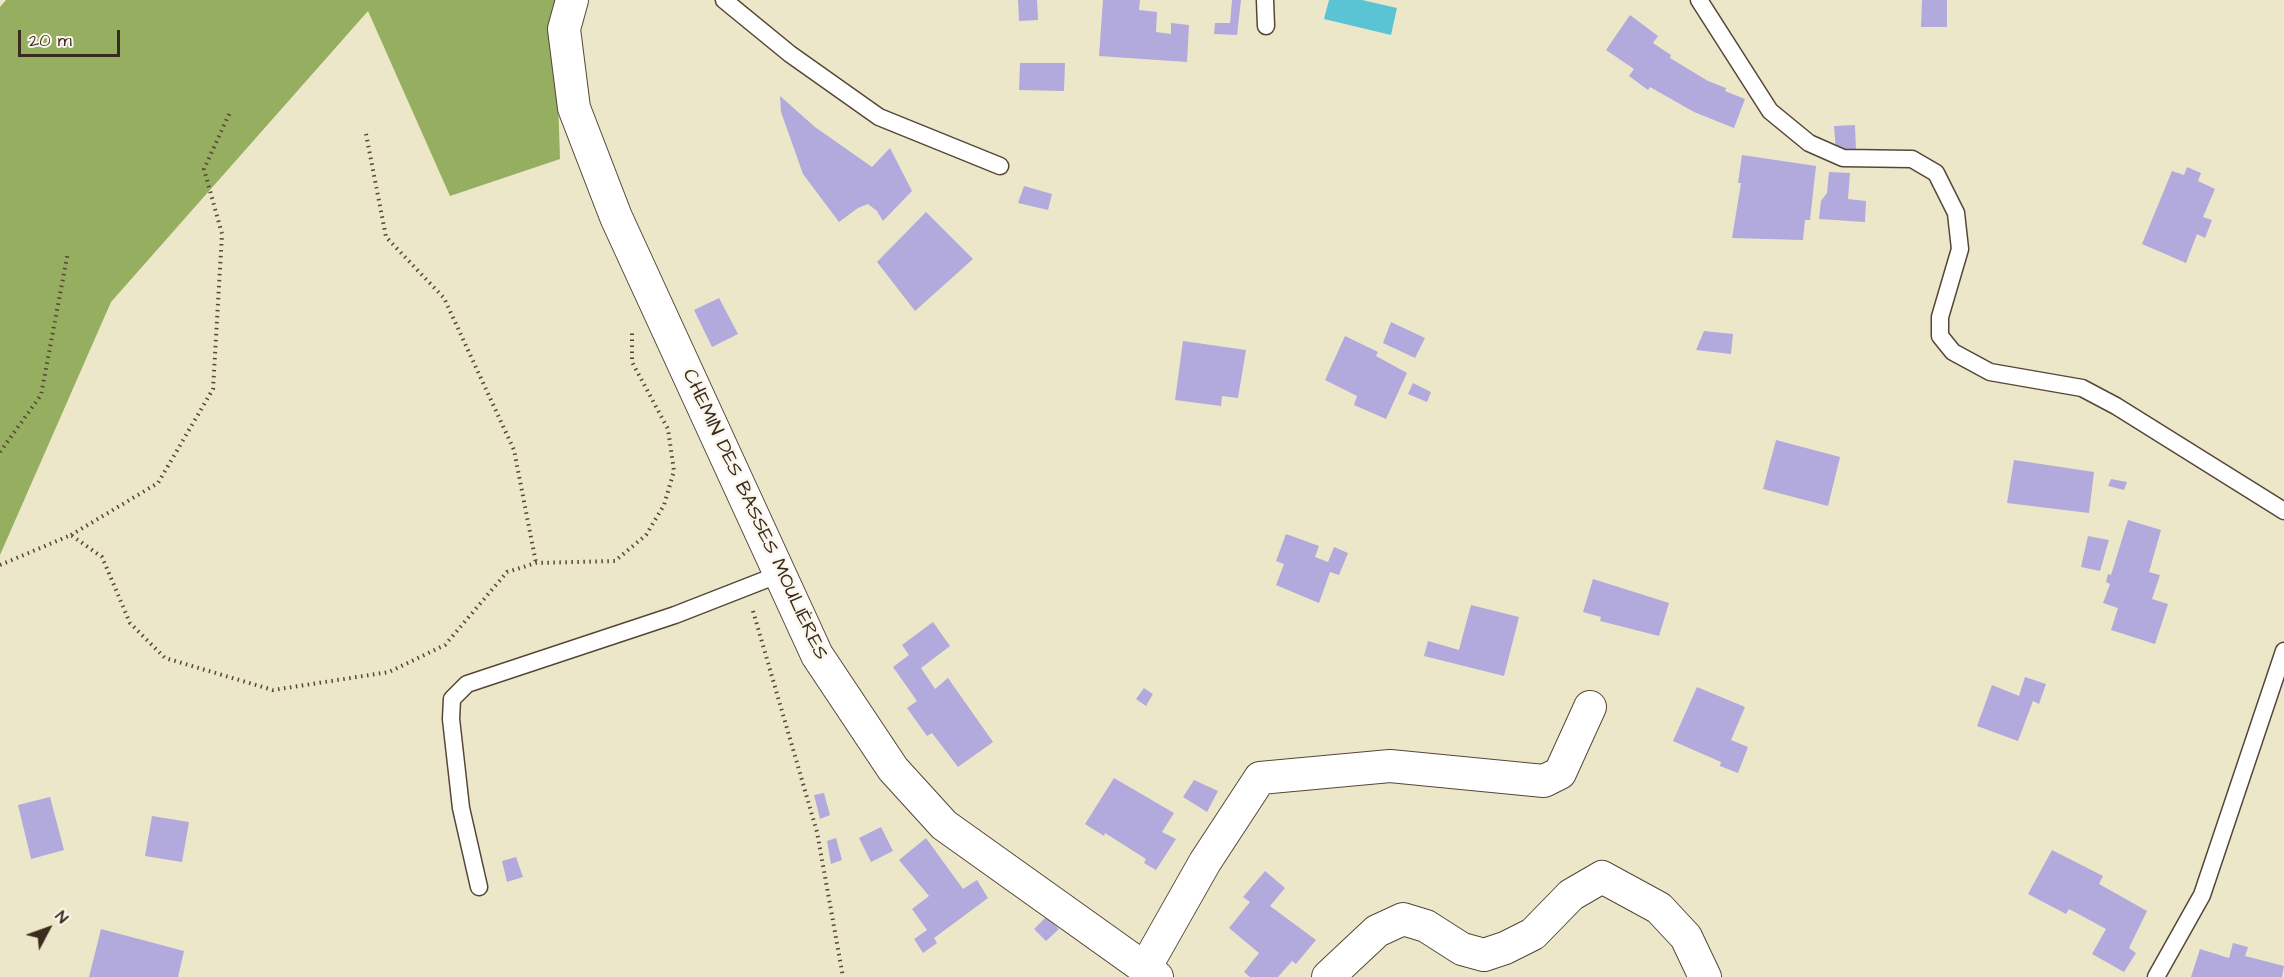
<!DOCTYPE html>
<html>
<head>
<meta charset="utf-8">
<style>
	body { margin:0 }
	#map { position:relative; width:2284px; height:977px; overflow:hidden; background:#ede7ca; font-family:"Architects Daughter",sans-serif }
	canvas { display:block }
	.north { position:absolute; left:18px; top:899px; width:60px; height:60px; -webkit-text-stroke:4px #fbf7ec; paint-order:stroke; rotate:49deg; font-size:16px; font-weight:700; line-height:24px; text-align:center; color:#3b2a1e }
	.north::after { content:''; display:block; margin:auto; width:21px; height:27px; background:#3b2a1e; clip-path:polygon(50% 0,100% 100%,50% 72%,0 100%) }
	.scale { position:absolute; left:18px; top:30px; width:102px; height:27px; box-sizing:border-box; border:3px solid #3b2a1e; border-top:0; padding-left:8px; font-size:18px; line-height:21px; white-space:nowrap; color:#3b2a1e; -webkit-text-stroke:4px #fbf7ec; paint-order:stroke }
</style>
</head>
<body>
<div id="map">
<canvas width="2284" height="977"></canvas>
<div class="north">N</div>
<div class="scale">20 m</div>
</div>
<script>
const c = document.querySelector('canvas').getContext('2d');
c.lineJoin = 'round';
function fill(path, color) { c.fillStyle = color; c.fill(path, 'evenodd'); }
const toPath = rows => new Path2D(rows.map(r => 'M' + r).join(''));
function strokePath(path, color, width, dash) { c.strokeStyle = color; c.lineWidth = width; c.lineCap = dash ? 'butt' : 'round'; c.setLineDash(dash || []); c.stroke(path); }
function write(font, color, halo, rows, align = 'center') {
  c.font = font + ' "Architects Daughter",sans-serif'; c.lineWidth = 5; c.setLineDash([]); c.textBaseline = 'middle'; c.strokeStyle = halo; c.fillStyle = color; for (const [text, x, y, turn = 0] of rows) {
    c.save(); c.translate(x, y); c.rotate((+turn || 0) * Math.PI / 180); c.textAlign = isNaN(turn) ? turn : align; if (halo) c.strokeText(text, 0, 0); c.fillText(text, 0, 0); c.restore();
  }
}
fill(toPath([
	[6,0,564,0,556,36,560,159,450,196,368,11,111,302,0,555,0,7]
]), '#95ae60');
fill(toPath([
	[1329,0,1362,0,1397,8,1391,35,1324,19]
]), '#5ac4d5');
fill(toPath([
	[1018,0,1037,0,1038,20,1019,21],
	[1103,0,1140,0,1139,10,1157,12,1156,32,1171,34,1171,23,1189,25,1187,62,1099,56],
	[1232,0,1241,0,1237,35,1214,34,1215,23,1230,23],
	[1922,0,1947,0,1947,27,1921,27],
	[1630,15,1658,36,1653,43,1671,55,1670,58,1708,81,1726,88,1725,91,1745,99,1734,128,1694,112,1650,87,1648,90,1629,76,1634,69,1606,50],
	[1020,63,1065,63,1064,91,1019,90],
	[780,96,815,127,872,167,890,148,912,191,883,221,877,211,868,204,858,208,839,222,803,174,781,112],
	[1855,125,1856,151,1836,152,1834,126],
	[1742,155,1816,166,1810,220,1805,220,1803,240,1732,238,1741,183,1738,183],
	[2187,167,2201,173,2198,181,2215,189,2203,217,2212,220,2205,238,2197,234,2186,263,2142,244,2172,171,2184,175],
	[1829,172,1850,173,1848,199,1866,201,1865,222,1819,219,1821,201,1827,193],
	[1024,186,1052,194,1048,210,1018,203],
	[926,212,973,259,915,311,877,262],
	[719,298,738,334,712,347,694,310],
	[1391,322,1425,338,1415,358,1383,343],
	[1704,331,1733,334,1731,354,1696,350],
	[1345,336,1378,352,1376,356,1407,373,1386,419,1354,405,1357,396,1325,380],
	[1183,341,1246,350,1238,398,1222,396,1221,406,1175,400],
	[1413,383,1431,392,1427,402,1408,394],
	[1776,440,1840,457,1828,506,1763,489],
	[2014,460,2094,472,2089,513,2007,503],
	[2111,479,2127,482,2124,490,2108,486],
	[2128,520,2161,530,2149,572,2160,575,2152,599,2168,604,2155,644,2111,630,2118,608,2103,603,2110,584,2106,582,2108,574,2111,575],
	[1286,534,1319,546,1315,557,1328,562,1334,547,1348,553,1339,575,1330,572,1319,603,1276,585,1284,564,1276,561],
	[2088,536,2109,540,2100,571,2081,567],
	[1593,579,1669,603,1659,636,1600,621,1601,617,1583,612],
	[1471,605,1519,617,1504,676,1424,656,1428,641,1459,650],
	[933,622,950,646,921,668,935,689,948,678,993,742,958,767,932,733,927,736,907,708,917,701,893,667,909,655,902,645],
	[2025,677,2046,684,2039,704,2033,701,2018,741,1977,726,1992,685,2019,696],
	[1697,687,1745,707,1731,740,1748,747,1738,773,1720,766,1721,762,1673,741],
	[1144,688,1153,694,1146,706,1136,699],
	[1114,778,1174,813,1162,832,1176,839,1156,870,1144,863,1146,859,1105,833,1104,836,1085,824],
	[1194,780,1218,791,1207,812,1183,797],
	[824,793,830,815,820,819,814,795],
	[50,797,64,850,31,859,18,805],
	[152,816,189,822,182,862,145,856],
	[881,827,893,851,871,862,859,838],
	[836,838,842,860,831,864,827,841],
	[926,838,963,889,977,880,988,898,934,938,937,943,923,953,914,939,927,930,912,909,929,896,899,860],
	[2052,850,2103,876,2099,884,2147,911,2129,948,2136,953,2124,972,2092,954,2106,929,2069,909,2066,914,2028,894],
	[516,857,523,877,507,882,502,861],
	[1265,871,1285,888,1270,906,1316,940,1296,964,1292,961,1278,977,1250,977,1244,972,1259,953,1229,928,1250,902,1243,897],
	[1046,917,1059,929,1046,941,1034,929],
	[101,929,184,951,178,977,89,977],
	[2233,943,2248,947,2245,956,2284,966,2282,977,2191,977,2200,949,2229,958]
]), '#b2a9dc');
const lane = toPath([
	[724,0,790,54,879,117,1000,166],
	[1265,0,1266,26],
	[1699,0,1770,111,1809,143,1843,158,1912,159,1936,173,1956,213,1960,249,1940,317,1940,336,1953,352,1990,372,2082,388,2116,406,2284,511],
	[479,887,461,808,451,719,452,699,467,684,675,615,780,574],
	[2156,977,2202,895,2284,651]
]);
const street = toPath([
	[572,0,564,29,574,108,616,217,817,655,893,769,944,825,1157,977],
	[1145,968,1205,862,1260,778,1390,766,1544,781,1560,773,1590,707],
	[1328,977,1377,931,1403,919,1426,926,1462,949,1484,955,1505,948,1533,934,1571,895,1602,877,1659,908,1686,937,1705,977]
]);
strokePath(lane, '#564638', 19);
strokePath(street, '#564638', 34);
strokePath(toPath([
	[366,134,386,237,444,298,514,450,536,563],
	[0,452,41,395,68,252],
	[71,535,158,483,213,389,222,234,204,169,231,110],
	[0,565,71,535,102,557,130,623,165,658,273,690,389,672,445,645,507,572,536,563,615,561,646,535,664,505,674,471,668,429,632,362,632,332],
	[753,611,817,832,843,977]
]), '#564638', 4, [1.5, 4.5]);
strokePath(lane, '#fff', 16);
strokePath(street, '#fff', 32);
write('20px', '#3b2a1e', '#fbf7ec', [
	["CHEMIN DES BASSES MOULIÈRES",754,515,65]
]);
</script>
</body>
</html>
